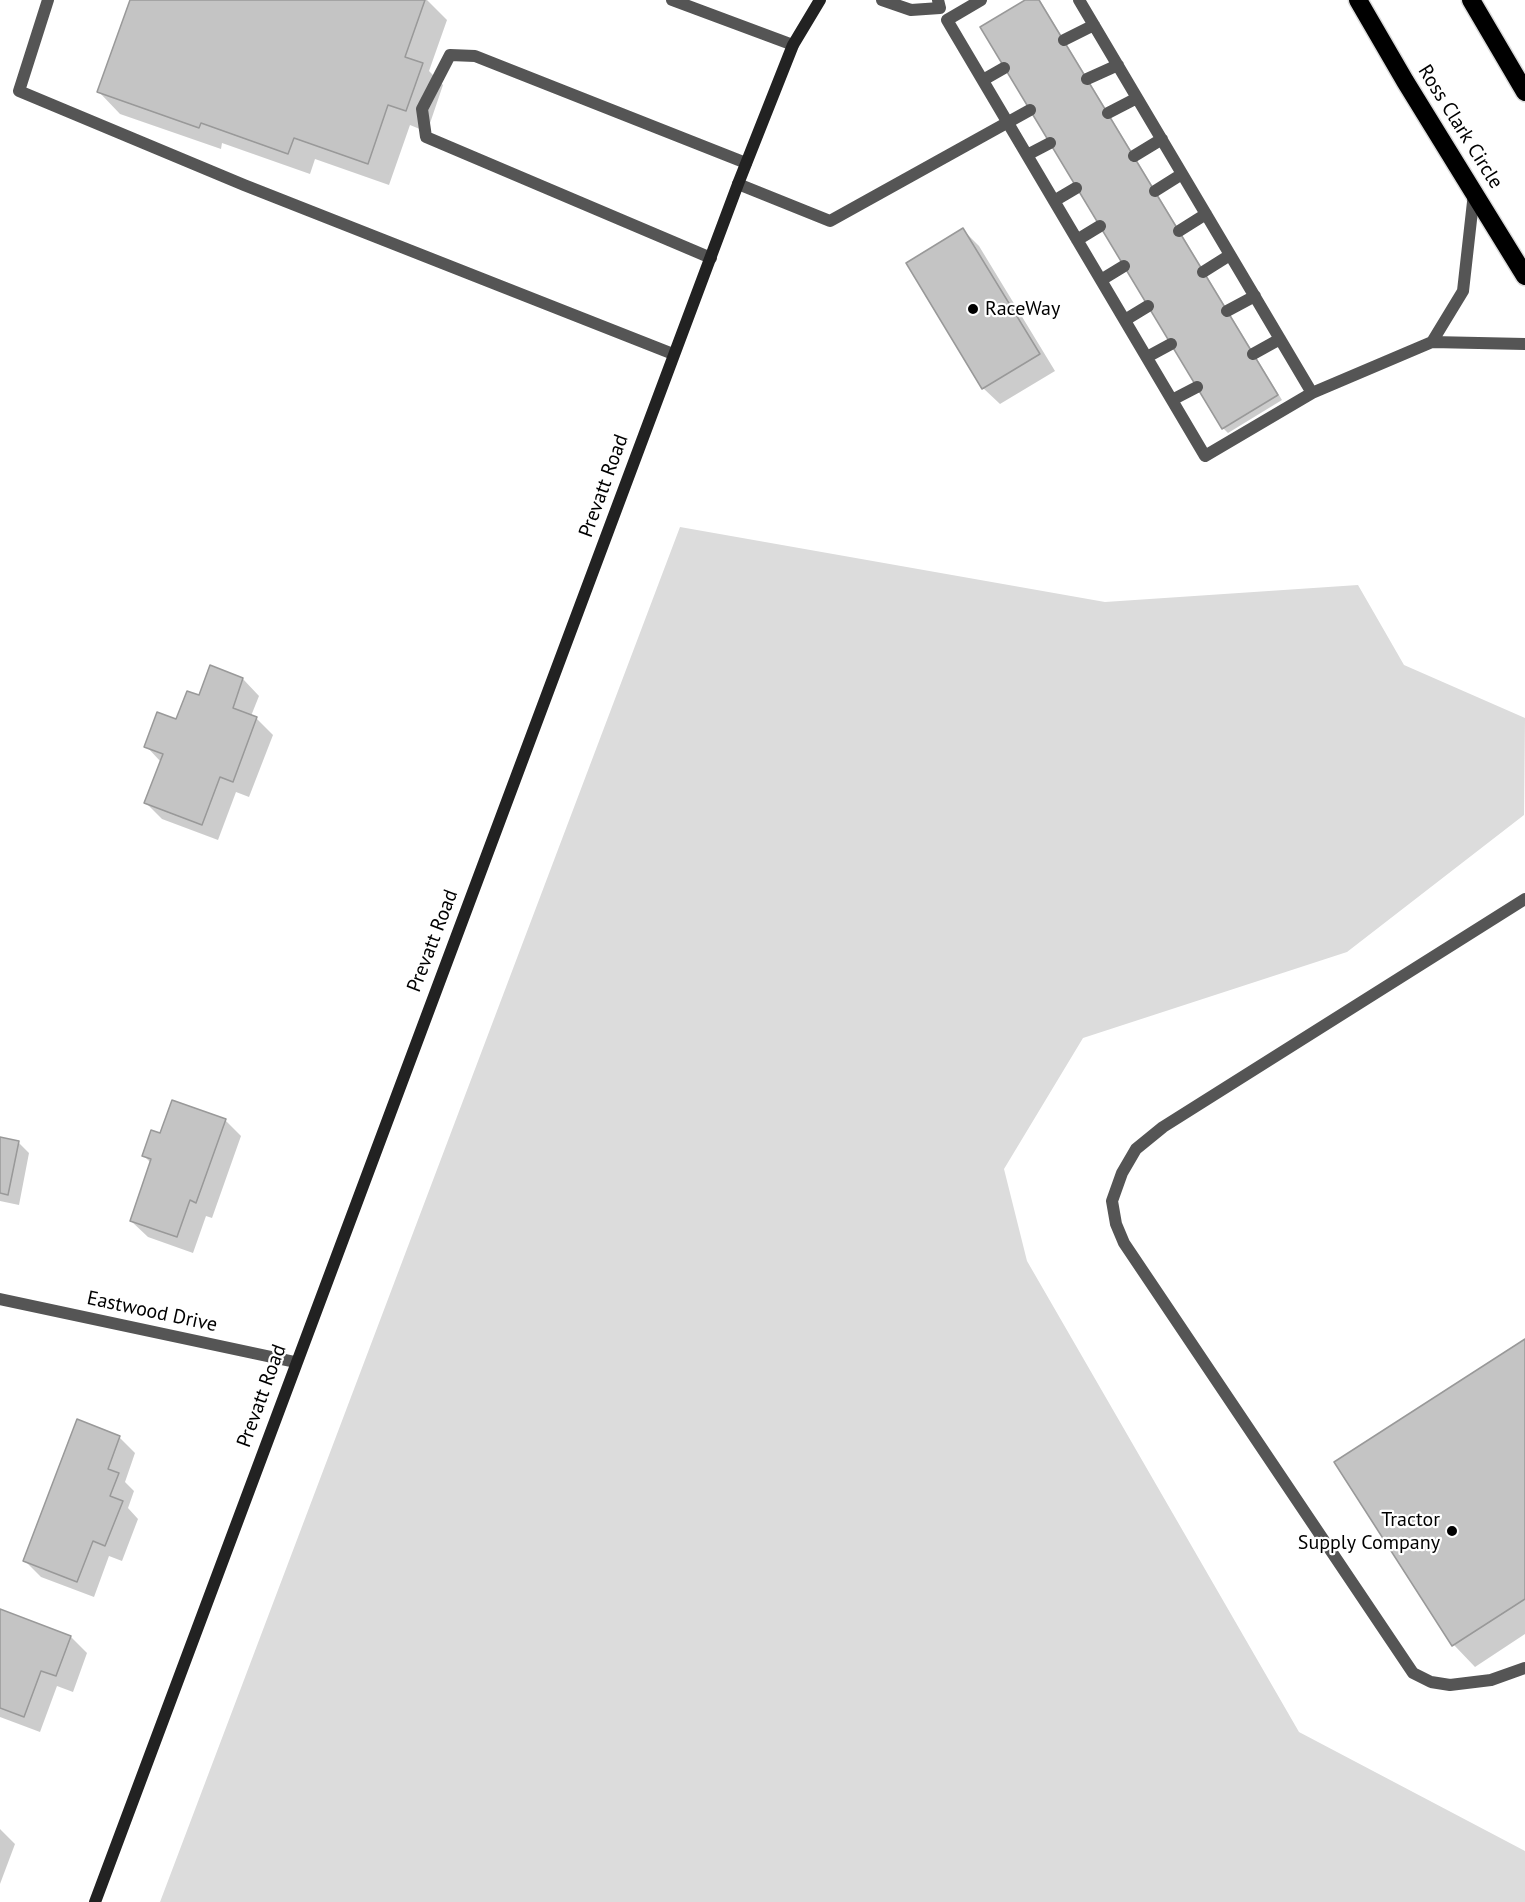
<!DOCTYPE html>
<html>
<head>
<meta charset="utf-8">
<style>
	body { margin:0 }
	canvas { display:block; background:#fff }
</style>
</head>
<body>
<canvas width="1525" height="1902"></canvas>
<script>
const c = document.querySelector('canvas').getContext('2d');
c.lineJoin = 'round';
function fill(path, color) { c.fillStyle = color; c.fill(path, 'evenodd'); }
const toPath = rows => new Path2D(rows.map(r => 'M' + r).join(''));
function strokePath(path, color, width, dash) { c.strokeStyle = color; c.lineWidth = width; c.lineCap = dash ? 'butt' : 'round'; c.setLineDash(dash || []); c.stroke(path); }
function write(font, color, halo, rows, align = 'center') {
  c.font = font + ' "PT Sans",sans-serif'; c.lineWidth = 4.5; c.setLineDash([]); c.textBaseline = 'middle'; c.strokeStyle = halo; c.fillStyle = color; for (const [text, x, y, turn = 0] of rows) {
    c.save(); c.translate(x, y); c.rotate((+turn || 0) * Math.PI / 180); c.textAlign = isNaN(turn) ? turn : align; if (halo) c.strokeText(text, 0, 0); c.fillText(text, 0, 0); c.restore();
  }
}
fill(toPath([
	[680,527,1105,602,1358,585,1404,665,1525,718,1524,815,1347,952,1083,1038,1004,1169,1027,1261,1299,1732,1525,1851,1525,1902,160,1902]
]), '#dcdcdc');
fill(toPath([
	[131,0,427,0,447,20,429,71,443,85,427,132,410,125,389,185,315,159,310,174,222,143,221,149,120,114,99,92],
	[1028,0,1040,0,1282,400,1228,433,1223,428],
	[963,230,979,246,1055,371,1000,404,983,388],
	[211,667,243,679,259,696,251,716,256,718,273,735,249,797,236,792,218,840,162,819,146,803,161,762,146,746,177,721,199,697],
	[225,1120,241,1136,212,1218,206,1216,193,1253,148,1237,131,1221,151,1163,143,1155,161,1135],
	[0,1138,18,1142,29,1153,19,1205,0,1201],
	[1525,1341,1525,1634,1475,1667,1454,1645,1337,1463],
	[119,1437,135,1453,125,1482,134,1491,128,1508,138,1519,122,1561,109,1556,94,1597,41,1577,25,1561],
	[0,1611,71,1637,87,1653,73,1692,57,1686,40,1732,0,1717],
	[0,1829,15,1844,0,1884]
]), '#0003');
const building = toPath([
	[130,0,425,0,405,57,423,63,406,111,388,105,368,164,294,138,288,154,201,123,199,128,97,92,130,0],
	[1025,0,1039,0,1278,395,1222,429,980,27,1025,0],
	[963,228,1040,354,982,389,906,263,963,228],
	[210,665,243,678,233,708,257,717,233,782,220,777,202,825,144,803,163,754,144,747,157,712,176,719,187,691,199,695,210,665],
	[172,1100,226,1119,196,1203,190,1200,177,1237,130,1221,151,1159,142,1156,151,1130,160,1133,172,1100],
	[0,1137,19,1141,8,1195,0,1193,0,1137],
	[1525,1339,1525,1599,1452,1646,1334,1462,1525,1339],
	[77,1419,120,1436,108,1469,119,1473,110,1496,123,1501,105,1546,93,1541,77,1582,23,1561,77,1419],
	[0,1609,71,1636,56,1676,41,1671,24,1717,0,1708,0,1609]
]);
fill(building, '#c4c4c4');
strokePath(building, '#999', 1.5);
const highway = toPath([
	[1358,0,1405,81,1525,276],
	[1471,0,1525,92]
]);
strokePath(highway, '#dbdbdb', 21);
strokePath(toPath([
	[48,0,19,91,244,185,673,354],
	[672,0,793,45],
	[882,0,911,10,940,8,938,0],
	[981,0,947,20,1205,456,1312,393,1079,0],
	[1064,40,1094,25],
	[1087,79,1118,65],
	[983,80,1004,68],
	[1108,113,1137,98],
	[1027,155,1050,143],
	[1134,156,1162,139],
	[738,184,830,221,1030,110],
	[1155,191,1182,174],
	[1474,193,1463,291,1432,342,1525,344],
	[1054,201,1076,188],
	[1179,231,1206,214],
	[1077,240,1100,226],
	[711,258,426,137,422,109,450,55,475,56,746,163],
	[1203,272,1230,255],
	[1101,280,1124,266],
	[1227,311,1255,296],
	[1125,320,1148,306],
	[1253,354,1280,339],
	[1147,357,1171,344],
	[1312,393,1432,342],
	[1172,400,1197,387],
	[1525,899,1163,1127,1136,1149,1122,1173,1112,1201,1116,1224,1124,1243,1413,1673,1431,1682,1450,1685,1491,1680,1525,1668]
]), '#555', 12);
strokePath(toPath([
	[0,1299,295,1362]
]), '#555', 12);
strokePath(toPath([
	[95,1902,738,184,793,45,820,0]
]), '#222', 12);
strokePath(highway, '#000', 18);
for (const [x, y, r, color] of [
	[973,309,6,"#000"],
	[1452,1531,6,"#000"]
]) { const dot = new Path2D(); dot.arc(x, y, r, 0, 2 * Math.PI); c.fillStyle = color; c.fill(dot); strokePath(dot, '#fff', 2); }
write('20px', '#000', '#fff', [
	["Ross Clark Circle",1460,127,58],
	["Prevatt Road",604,486,-70],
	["Prevatt Road",433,941,-69],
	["Eastwood Drive",152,1312,12],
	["Prevatt Road",262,1396,-70]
]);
write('20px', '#000', '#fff', [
	["RaceWay",985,309],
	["Tractor",1440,1520,"right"],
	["Supply Company",1440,1543,"right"]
], 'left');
</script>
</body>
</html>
